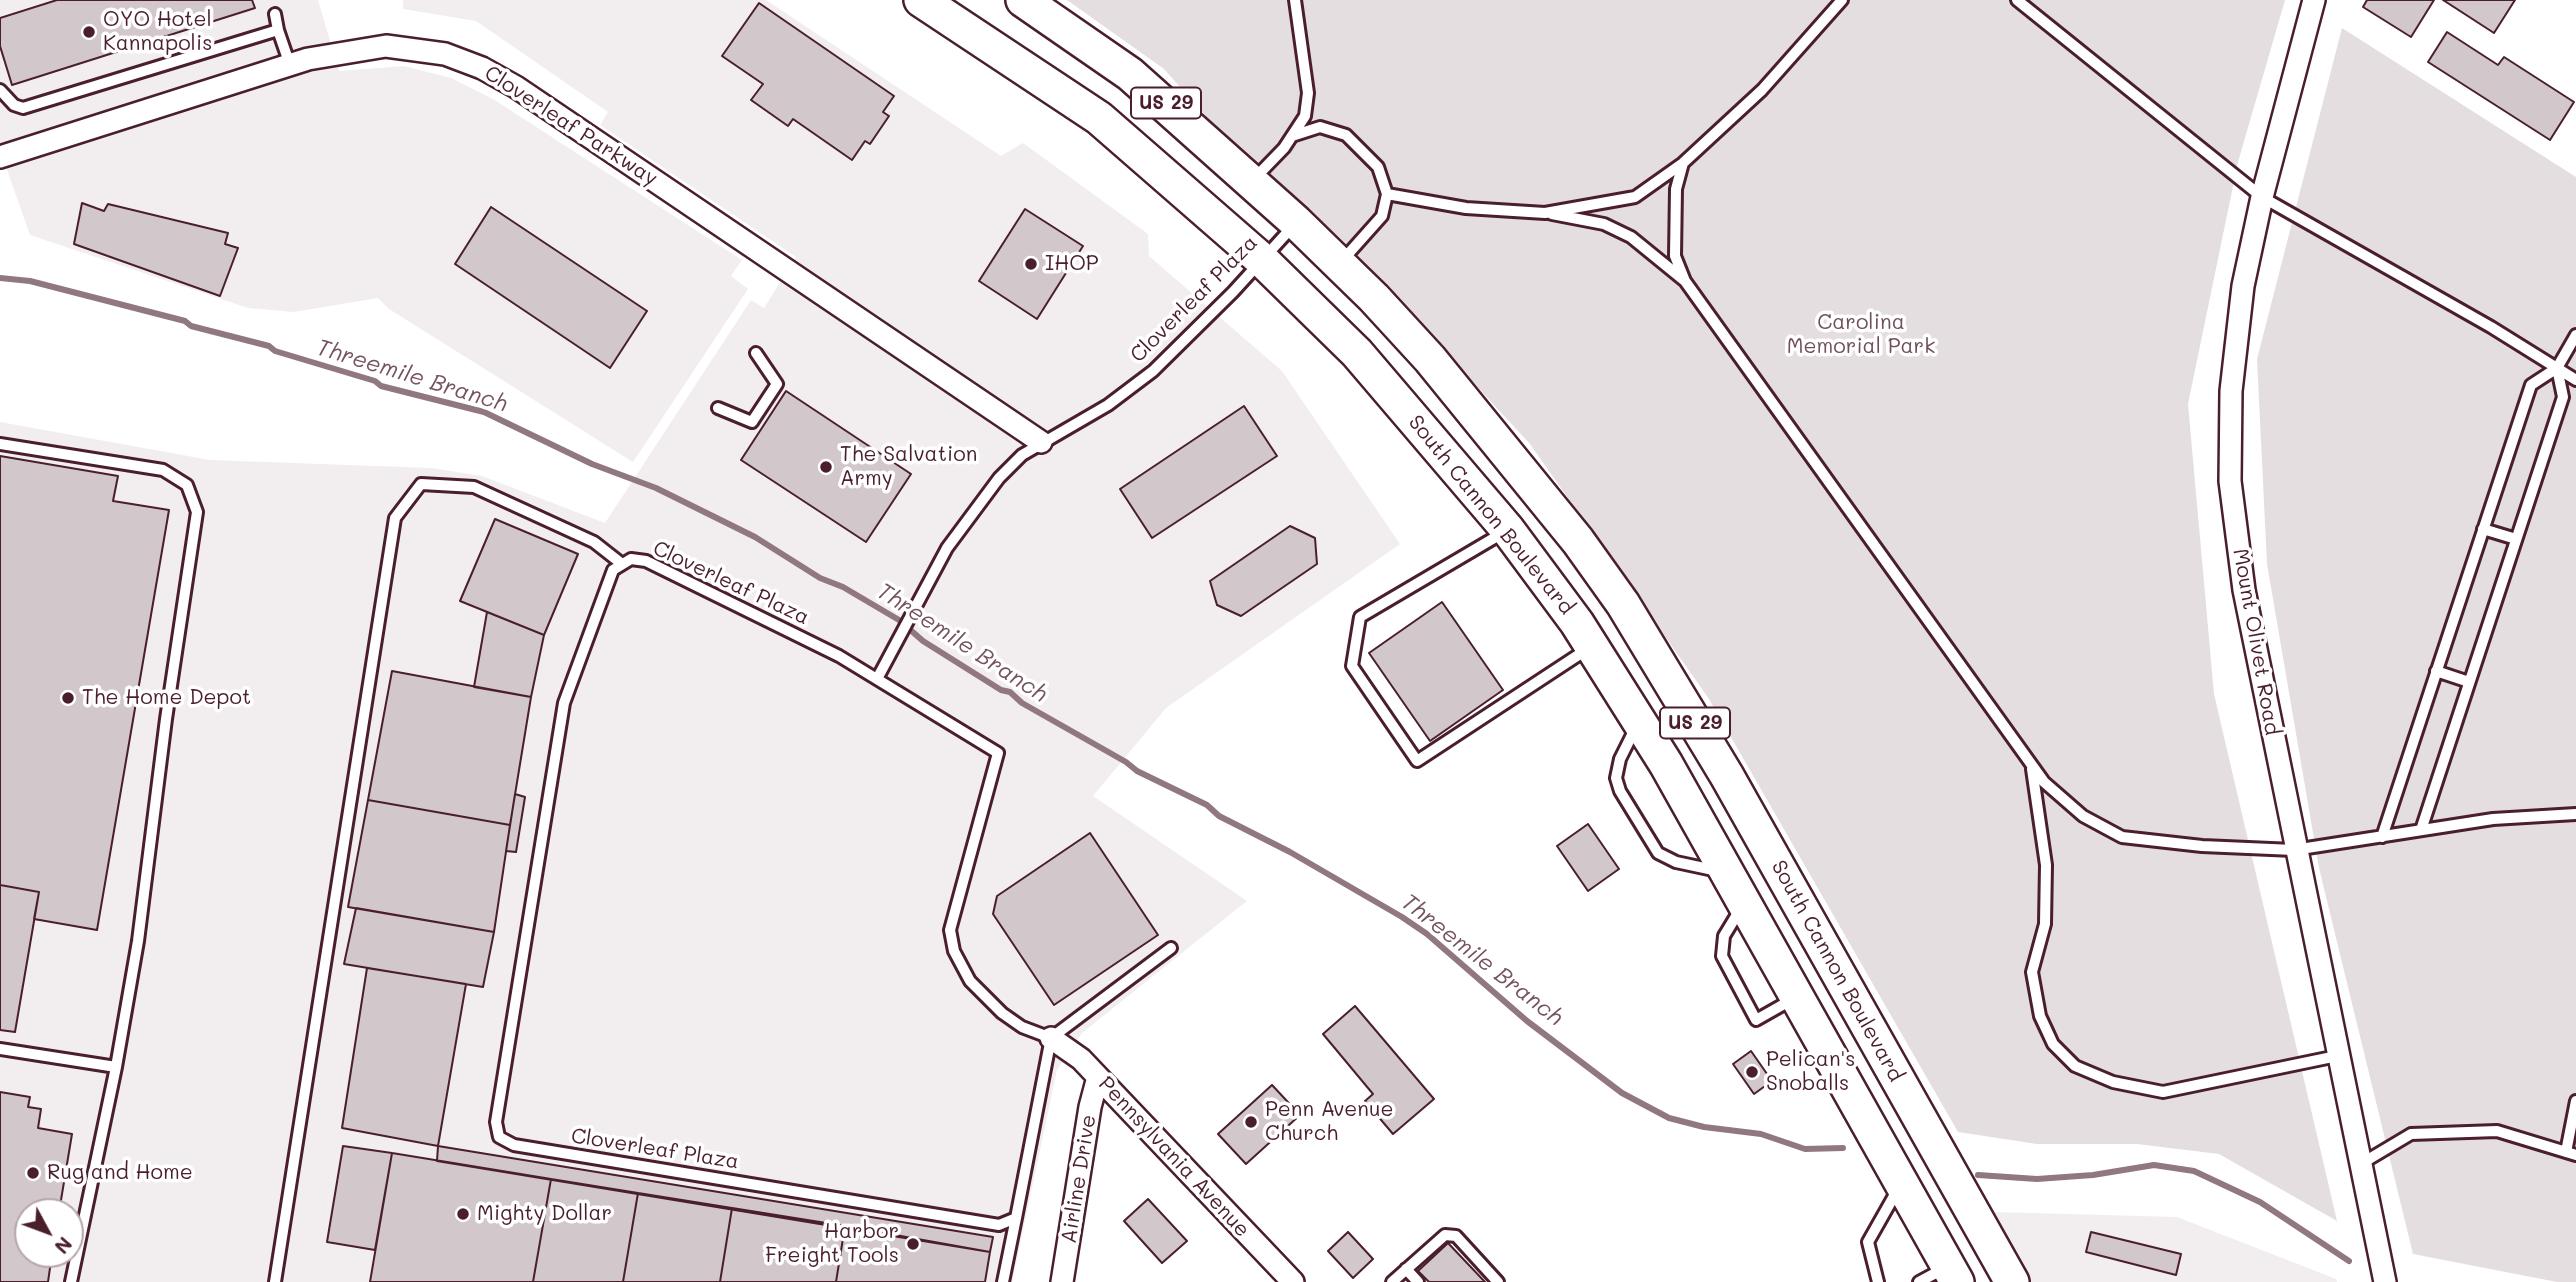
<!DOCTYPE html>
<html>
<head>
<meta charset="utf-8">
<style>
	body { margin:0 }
	#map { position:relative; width:2576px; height:1282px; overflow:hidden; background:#fff; font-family:Mali,sans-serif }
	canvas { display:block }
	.north { position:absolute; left:14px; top:1198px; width:70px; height:70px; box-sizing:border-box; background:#fff; border:2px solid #b7a5aa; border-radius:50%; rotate:131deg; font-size:19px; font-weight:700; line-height:28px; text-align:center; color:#4a1f2b }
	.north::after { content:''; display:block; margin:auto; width:24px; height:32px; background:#4a1f2b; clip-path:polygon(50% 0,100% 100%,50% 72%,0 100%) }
</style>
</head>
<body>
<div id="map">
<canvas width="2576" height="1282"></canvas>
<div class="north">N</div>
</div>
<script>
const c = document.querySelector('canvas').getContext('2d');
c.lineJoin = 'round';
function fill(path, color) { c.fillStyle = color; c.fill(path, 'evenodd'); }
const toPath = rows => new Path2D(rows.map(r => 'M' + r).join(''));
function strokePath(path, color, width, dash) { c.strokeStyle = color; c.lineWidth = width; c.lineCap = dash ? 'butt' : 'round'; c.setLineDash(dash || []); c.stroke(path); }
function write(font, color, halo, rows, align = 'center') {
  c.font = font + ' Mali,sans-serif'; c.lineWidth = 7; c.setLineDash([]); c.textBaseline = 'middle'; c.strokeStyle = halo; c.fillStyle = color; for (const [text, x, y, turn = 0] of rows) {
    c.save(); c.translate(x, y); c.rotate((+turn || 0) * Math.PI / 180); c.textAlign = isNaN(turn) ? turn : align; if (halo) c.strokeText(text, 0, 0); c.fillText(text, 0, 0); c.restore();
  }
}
fill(toPath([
	[0,0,318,0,339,71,404,66,451,78,493,99,742,260,731,276,748,289,633,462,389,309,378,298,294,312,248,308,30,235,0,150],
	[403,0,766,0,1001,156,1023,143,1148,234,1149,256,1282,371,1400,544,1166,708,1093,796,1247,901,1082,1033,1057,1070,1012,1282,0,1282,0,422,210,460,432,468,482,476,605,523,751,300,764,308,796,257,600,125,608,112,476,21,403,9],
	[28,1212,70,1212,70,1254,28,1254],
	[1994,1212,2177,1217,2336,1279,2337,1282,2031,1282]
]), '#f2eeef');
fill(toPath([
	[1067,0,2285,0,2238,162,2188,404,2214,694,2337,1221,2219,1154,2137,1144,2037,1144,1958,1132,1709,699,1530,444,1339,237,1212,123,1164,69],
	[2342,28,2576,177,2576,1282,2557,1282,2413,1254,2319,868,2267,564,2257,359]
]), '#e5dee0');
strokePath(toPath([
	[0,278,30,281,185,321,191,326,269,346,275,351,375,381,381,386,484,412,592,464,656,488,755,537,820,578,843,587,899,620,923,641,1001,690,1010,692,1022,703,1126,762,1137,771,1207,805,1219,816,1290,852,1402,917,1427,934,1527,1021,1622,1093,1669,1118,1704,1127,1761,1134,1805,1149,1843,1148],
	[1978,1175,2037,1179,2093,1175,2154,1165,2194,1171,2260,1202,2349,1261]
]), '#91787e', 6);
const building = toPath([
	[57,0,252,0,255,8,12,85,0,46,0,18,57,0],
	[2367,0,2434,0,2411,37,2363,7,2367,0],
	[2443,0,2515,0,2494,33,2443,0],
	[759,3,894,96,883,112,889,116,870,144,865,141,852,160,793,119,788,126,751,100,763,84,722,56,759,3],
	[2447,32,2498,65,2504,57,2574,102,2550,140,2428,62,2447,32],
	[82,203,104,211,108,204,228,233,225,244,238,248,220,296,74,244,82,203],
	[491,207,647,311,610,368,455,264,491,207],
	[1025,209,1083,246,1037,319,979,281,1025,209],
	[786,391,911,474,866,542,741,460,786,391],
	[1244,406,1277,456,1152,538,1120,489,1244,406],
	[0,456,118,476,113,501,169,510,97,930,34,919,39,892,0,885,0,456],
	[495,519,578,554,544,635,460,601,495,519],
	[1290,526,1315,538,1317,564,1241,616,1217,605,1210,581,1290,526],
	[1442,602,1503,690,1430,741,1369,653,1442,602],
	[487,612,544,635,531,697,474,687,487,612],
	[392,671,531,697,510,825,368,800,392,671],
	[515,794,525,797,516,852,506,851,515,794],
	[368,800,510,825,494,932,348,907,368,800],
	[1588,824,1619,869,1588,891,1557,846,1588,824],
	[1090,833,1158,935,1054,1005,993,914,997,896,1090,833],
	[0,885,39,892,15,1032,0,1030,0,885],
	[356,908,494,932,483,987,344,964,356,908],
	[367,968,466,984,438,1146,342,1128,367,968],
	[1355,1006,1434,1099,1393,1134,1365,1101,1373,1094,1323,1034,1355,1006],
	[1751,1051,1772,1081,1754,1094,1733,1064,1751,1051],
	[1272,1085,1300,1115,1246,1164,1218,1134,1272,1085],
	[0,1092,30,1097,28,1107,41,1109,38,1128,72,1134,59,1212,28,1212,28,1254,52,1254,48,1282,0,1282,0,1092],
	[343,1146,392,1153,375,1250,327,1242,343,1146],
	[438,1146,993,1237,990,1252,437,1161,438,1146],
	[392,1153,551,1179,533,1282,370,1282,392,1153],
	[551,1179,638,1193,623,1282,533,1282,551,1179],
	[638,1193,732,1208,720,1282,623,1282,638,1193],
	[1148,1199,1187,1241,1162,1263,1124,1221,1148,1199],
	[732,1208,845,1226,836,1282,720,1282,732,1208],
	[845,1226,990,1252,985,1282,836,1282,845,1226],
	[1348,1232,1373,1259,1353,1278,1328,1251,1348,1232],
	[2091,1232,2181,1254,2176,1275,2086,1252,2091,1232],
	[1448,1243,1485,1282,1429,1282,1418,1271,1448,1243]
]);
fill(building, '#d2c7cb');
strokePath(building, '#4a1f2b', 2);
const service = toPath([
	[2017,0,2262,197,2491,327,2576,380],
	[275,14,278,30],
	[0,90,14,105,23,108,278,30,290,65],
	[1292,136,1320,127,1346,135,1378,167,1387,194,1382,216,1341,262],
	[1253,180,1284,148,1305,116,1308,93,1295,0],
	[1387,194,1466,208,1545,213,1635,197,1683,163,1762,90,1842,0],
	[1552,214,1604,224,1631,237,1685,281,1675,256,1676,189,1683,163],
	[1685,281,2044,782,2083,816,2122,837,2202,846,2294,850,2493,819,2576,814],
	[718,408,752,422,777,384,756,353],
	[0,444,163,470,187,485,197,512,166,719,138,941,116,1067,71,1282],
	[2483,529,2516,539],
	[1506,531,1360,617,1352,666,1417,761,1589,648],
	[631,559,646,561,839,656,998,753,950,930,954,951,970,981,1002,1013,1022,1027,1051,1038,1016,1218,999,1225,514,1145,499,1137,496,1122,564,703,613,570,631,559],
	[2436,671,2469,682],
	[877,679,947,548,999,478,1022,455,1108,405,1153,371,1233,292,1294,225],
	[1636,727,1620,759,1616,778,1620,791,1658,853,1676,862,1718,871],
	[2032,769,2046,865,2045,924,2032,972,2040,1016,2047,1031,2053,1044,2075,1066,2113,1082,2163,1092,2337,1056],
	[2421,830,2563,397,2557,368],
	[2382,837,2531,385,2557,368,2576,335],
	[1741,908,1724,936,1722,956,1756,1020,1793,999],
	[1051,1038,1171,948],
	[0,1049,116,1067],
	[2566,1152,2576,1101],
	[2359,1165,2411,1134,2497,1131,2576,1155],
	[1406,1269,1418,1282],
	[275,1282,395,518,421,484,474,487,594,542,622,564],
	[1003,1282,1016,1218],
	[1392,1282,1445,1235,1456,1236,1498,1282],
	[1878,1282,1868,1242,1898,1189],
	[1919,1282,1945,1268]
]);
const minor = toPath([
	[2314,0,2262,197,2243,286,2231,391,2230,481,2244,590,2385,1282],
	[0,157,308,59,386,46,445,54,482,68,516,87,1041,442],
	[1051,1038,1081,1059,1293,1282],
	[1062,1282,1090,1107,1098,1077]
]);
const primary = toPath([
	[921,0,1099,118,1262,260,1357,353,1508,530,1577,623,1666,764,1957,1282],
	[1023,0,1130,74,1296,222,1374,298,1430,359,1578,541,1623,604,1727,776,2012,1282]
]);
strokePath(service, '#4a1f2b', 16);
strokePath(minor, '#4a1f2b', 26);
strokePath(primary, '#4a1f2b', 38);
strokePath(service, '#fff', 10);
strokePath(minor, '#fff', 21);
strokePath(primary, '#fff', 33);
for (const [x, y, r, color] of [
	[89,32,7,"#4a1f2b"],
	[1031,264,7,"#4a1f2b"],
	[826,467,7,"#4a1f2b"],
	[68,698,7,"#4a1f2b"],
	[1752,1072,7,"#4a1f2b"],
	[1251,1122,7,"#4a1f2b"],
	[33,1173,7,"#4a1f2b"],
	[463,1214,7,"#4a1f2b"],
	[913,1244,7,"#4a1f2b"]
]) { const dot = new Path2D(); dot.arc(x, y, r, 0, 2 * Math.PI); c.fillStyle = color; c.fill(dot); strokePath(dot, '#fff', 2.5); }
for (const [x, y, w] of [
	[1166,103,70],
	[1695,723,70]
]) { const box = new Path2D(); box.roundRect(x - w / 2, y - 15.5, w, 31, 5); c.fillStyle = '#fff'; c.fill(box); strokePath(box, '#4a1f2b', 2); }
write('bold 19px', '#4a1f2b', null, [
	["US 29",1166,103],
	["US 29",1695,723]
]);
write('21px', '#4a1f2b', '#fff', [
	["OYO Hotel",103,20],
	["Kannapolis",103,44],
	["IHOP",1045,264],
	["The Salvation",840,455],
	["Army",840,479],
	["The Home Depot",82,698],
	["Pelican's",1766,1060],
	["Snoballs",1766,1084],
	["Penn Avenue",1265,1110],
	["Church",1265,1134],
	["Rug and Home",47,1173],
	["Mighty Dollar",477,1214],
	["Harbor",899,1232,"right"],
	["Freight Tools",899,1256,"right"]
], 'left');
write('21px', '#4a1f2b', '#fff', [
	["Cloverleaf Parkway",571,126,33],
	["Cloverleaf Plaza",1194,299,-45],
	["South Cannon Boulevard",1491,515,51],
	["Cloverleaf Plaza",731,583,25],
	["Mount Olivet Road",2256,642,80],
	["South Cannon Boulevard",1837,971,61],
	["Cloverleaf Plaza",655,1149,9],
	["Pennsylvania Avenue",1174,1157,47],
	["Airline Drive",1079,1179,-81]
]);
write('21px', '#714f58', '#fff', [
	["Carolina",1861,323],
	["Memorial Park",1861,347]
]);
write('italic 23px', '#74535c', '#fff', [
	["Threemile Branch",412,376,17],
	["Threemile Branch",962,643,33],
	["Threemile Branch",1482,960,38]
]);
</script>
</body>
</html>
